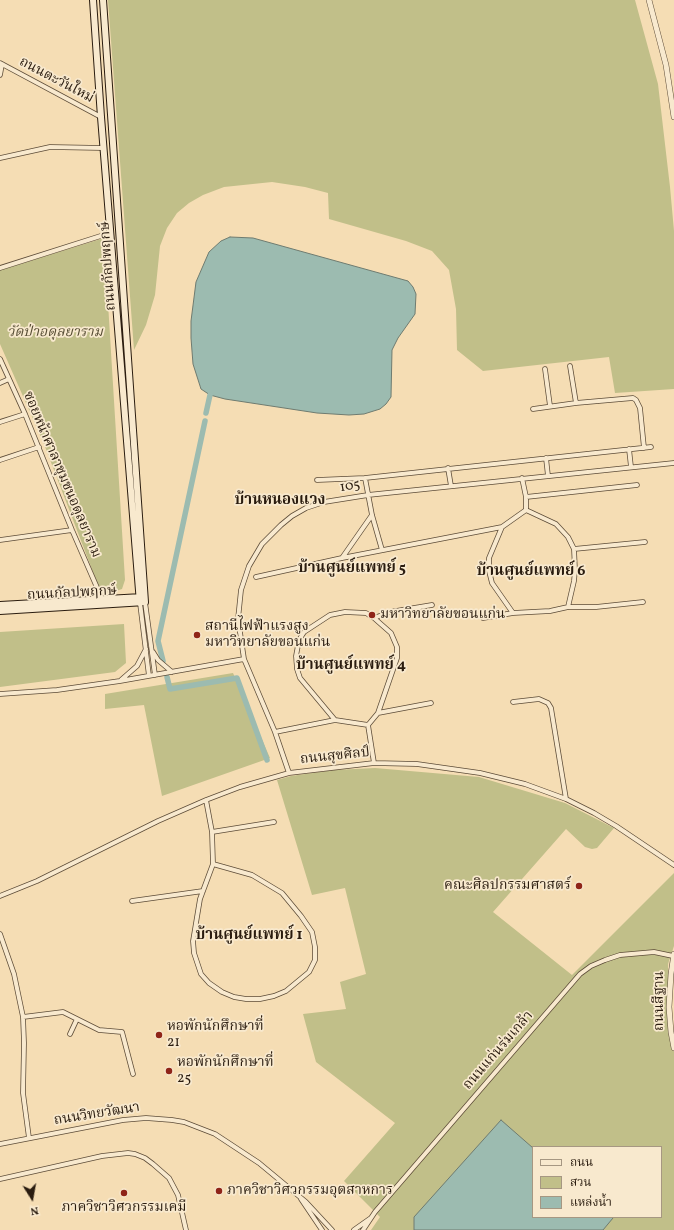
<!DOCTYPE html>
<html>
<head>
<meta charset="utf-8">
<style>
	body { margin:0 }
	#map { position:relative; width:674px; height:1230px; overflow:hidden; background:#f5ddb4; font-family:Vollkorn,"Noto Serif Thai",serif }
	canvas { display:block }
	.legend { position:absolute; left:532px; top:1146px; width:130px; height:72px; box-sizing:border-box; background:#f8e9ce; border:1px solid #a69782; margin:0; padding:5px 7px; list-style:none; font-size:12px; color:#2a1c0f }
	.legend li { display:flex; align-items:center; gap:8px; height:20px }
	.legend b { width:20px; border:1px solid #a69782 }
	.north { position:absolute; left:12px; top:1178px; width:40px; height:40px; -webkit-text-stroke:3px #f8e9ce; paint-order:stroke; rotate:169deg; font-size:11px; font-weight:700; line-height:16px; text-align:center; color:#2a1c0f }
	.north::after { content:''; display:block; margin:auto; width:14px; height:18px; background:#2a1c0f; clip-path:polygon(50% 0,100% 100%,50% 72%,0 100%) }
</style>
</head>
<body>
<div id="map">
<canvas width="674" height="1230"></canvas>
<ul class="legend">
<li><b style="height:5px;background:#f8e9ce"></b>ถนน</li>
<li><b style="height:11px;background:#c1bf89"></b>สวน</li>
<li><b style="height:11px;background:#9cbbb0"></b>แหล่งน้ำ</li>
</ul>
<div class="north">N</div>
</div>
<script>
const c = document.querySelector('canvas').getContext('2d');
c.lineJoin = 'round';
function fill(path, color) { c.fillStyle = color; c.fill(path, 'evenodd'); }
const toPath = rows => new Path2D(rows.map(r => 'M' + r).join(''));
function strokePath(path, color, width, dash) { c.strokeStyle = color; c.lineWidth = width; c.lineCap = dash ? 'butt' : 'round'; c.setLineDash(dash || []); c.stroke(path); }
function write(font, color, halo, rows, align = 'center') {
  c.font = font + ' Vollkorn,"Noto Serif Thai",serif'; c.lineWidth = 3.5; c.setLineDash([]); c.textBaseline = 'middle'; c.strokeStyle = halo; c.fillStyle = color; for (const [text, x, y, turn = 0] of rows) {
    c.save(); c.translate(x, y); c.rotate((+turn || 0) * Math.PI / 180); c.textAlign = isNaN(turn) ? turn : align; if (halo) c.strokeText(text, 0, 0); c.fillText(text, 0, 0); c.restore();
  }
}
fill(toPath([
	[108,0,635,0,658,84,670,187,674,231,674,389,615,393,609,357,483,371,457,350,456,309,449,270,432,251,406,241,329,219,328,193,305,187,272,182,224,187,203,195,189,203,177,213,167,228,160,246,155,295,146,325,134,350],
	[104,238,125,580,122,589,113,592,101,593,44,444,0,344,0,270],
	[124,624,126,663,115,672,0,687,0,632],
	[233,673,270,758,162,796,144,705,105,709,105,694],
	[375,768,479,777,565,803,614,828,597,848,592,849,585,847,566,829,493,912,572,975,674,873,674,946,668,964,669,1007,674,1048,674,1230,371,1230,380,1217,344,1181,395,1123,316,1062,303,1014,346,1009,340,982,366,974,345,888,312,895,277,780,291,776,334,770],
	[533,1147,661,1147,661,1217,533,1217]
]), '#c1bf89');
const water = toPath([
	[230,237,253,238,408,281,413,287,416,294,415,314,398,338,392,350,391,397,386,404,380,409,364,414,349,415,317,413,225,399,210,395,201,389,193,364,191,338,191,321,196,282,209,252,221,241,230,237],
	[501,1120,533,1148,533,1217,612,1217,613,1218,603,1230,414,1230,414,1217,501,1120]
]);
fill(water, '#9cbbb0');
strokePath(water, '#6e7b70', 1);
strokePath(toPath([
	[206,413,210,395],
	[163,661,158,641,205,421],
	[167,677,170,689,237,678,267,760]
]), '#9cbbb0', 5.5);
const minor = toPath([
	[0,63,101,117],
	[0,75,2,64],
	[0,158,50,147,103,148],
	[0,268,110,233],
	[0,359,25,414,72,530,102,599],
	[570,366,576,403],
	[545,369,550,406],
	[0,383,9,379],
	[533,409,576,403,633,398,636,400,640,408,644,448],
	[0,422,25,414],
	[629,449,631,467],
	[546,458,548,476],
	[0,460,39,447],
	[448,468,451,486],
	[365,478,372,515,382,550],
	[522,478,526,497,526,510],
	[317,480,365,478,651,447],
	[526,497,637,485],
	[526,510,556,524,568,537,574,549,575,570,574,581,568,607,550,611,513,613,492,583,489,571,489,558,502,527,526,510],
	[0,540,72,530],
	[574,549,645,542],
	[342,558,372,515],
	[256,577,342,558,502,527],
	[145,602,155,675],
	[140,603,149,676],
	[568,607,596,607,643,602],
	[374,618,391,633,397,647,397,658,378,713,368,725,335,720,300,678,297,669,296,656,299,640,304,632,330,615,345,612,366,613,374,618,390,612,432,605],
	[483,618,513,613],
	[153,652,158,660,172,672],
	[121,680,137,666,146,649],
	[0,694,57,690,120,681,244,659],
	[513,702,539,699,548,703,551,708,566,799],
	[378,713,431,703],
	[368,725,374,763],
	[275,732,335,720],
	[289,773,275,732,244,659,238,619,241,590,249,566,262,544,281,525,292,516,306,508,324,502,368,495,674,463],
	[206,800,212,832,213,864,200,899,193,941,194,953,201,974,209,983,222,992,234,997,246,999,260,999,274,996,286,991,309,972,315,960,315,947,312,932,301,916,282,893,252,875,213,864],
	[212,832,274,822],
	[0,896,37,881,158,821,206,800,240,787,289,773,374,763,417,764,480,773,525,784,566,799,594,813,616,826,674,865],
	[132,901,203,891],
	[0,934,14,974,23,1017,24,1043,23,1093,29,1138],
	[23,1017,63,1012,99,1030,122,1032,133,1074],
	[70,1034,77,1019],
	[0,1144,123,1120,146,1118,172,1120,184,1122,215,1134,259,1163,306,1202,332,1230],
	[0,1179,102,1156,128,1153,135,1154,145,1158,153,1164,169,1178,178,1195,186,1230],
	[301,1199,322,1230],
	[354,1230,371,1218],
	[363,1230,375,1212,580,974,591,966,605,960,620,955,654,952,673,956]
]);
const tertiary = toPath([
	[649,0,666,65,674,117],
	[674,954,671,974,669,1007,671,1032,674,1048]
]);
const secondary = toPath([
	[93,0,101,117,140,603],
	[0,605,142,597],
	[0,611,145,602,103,0]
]);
strokePath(minor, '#5d4c38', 5.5);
strokePath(tertiary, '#5d4c38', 6);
strokePath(secondary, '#2a1c0f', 8);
strokePath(minor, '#f8e9ce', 4);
strokePath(tertiary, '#f8e9ce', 5);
strokePath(secondary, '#f8e9ce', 6);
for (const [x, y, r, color] of [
	[372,615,4,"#8f2418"],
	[197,635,4,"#8f2418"],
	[579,886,4,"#8f2418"],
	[159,1035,4,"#8f2418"],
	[169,1071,4,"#8f2418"],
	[219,1191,4,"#8f2418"],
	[124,1193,4,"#8f2418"]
]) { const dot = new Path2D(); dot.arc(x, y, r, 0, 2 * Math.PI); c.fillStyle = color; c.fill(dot); strokePath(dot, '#f8e9ce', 1.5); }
write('14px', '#2a1c0f', '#f8e9ce', [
	["ถนนตะวันใหม่",56,81,28],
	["ถนนกัลปพฤกษ์",109,266,-94],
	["ซอยหน้าศาลาชุมชนอดุลยาราม",61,475,67],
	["105",350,487,-10],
	["ถนนกัลปพฤกษ์",72,594,-3],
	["ถนนสุขศิลป์",335,757,-6],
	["ถนนสีฐาน",660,1001,-90],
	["ถนนแก่นร่มเกล้า",499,1051,-49],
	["ถนนวิทยวัฒนา",97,1115,-9]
]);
write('italic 14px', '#574d34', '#f8e9ce', [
	["วัดป่าอดุลยาราม",55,333]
]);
write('14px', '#2a1c0f', '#f8e9ce', [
	["มหาวิทยาลัยขอนแก่น",380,615],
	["สถานีไฟฟ้าแรงสูง",205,627],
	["มหาวิทยาลัยขอนแก่น",205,643],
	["คณะศิลปกรรมศาสตร์",571,886,"right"],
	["หอพักนักศึกษาที่",167,1027],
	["21",167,1043],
	["หอพักนักศึกษาที่",177,1063],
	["25",177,1079],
	["ภาควิชาวิศวกรรมอุตสาหการ",227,1191],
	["ภาควิชาวิศวกรรมเคมี",124,1208,"center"]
], 'left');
write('bold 15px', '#2a1c0f', '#f8e9ce', [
	["บ้านหนองแวง",280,501],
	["บ้านศูนย์แพทย์ 5",352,569],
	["บ้านศูนย์แพทย์ 6",531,572],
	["บ้านศูนย์แพทย์ 4",351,666],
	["บ้านศูนย์แพทย์ 1",249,936]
]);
</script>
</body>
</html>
